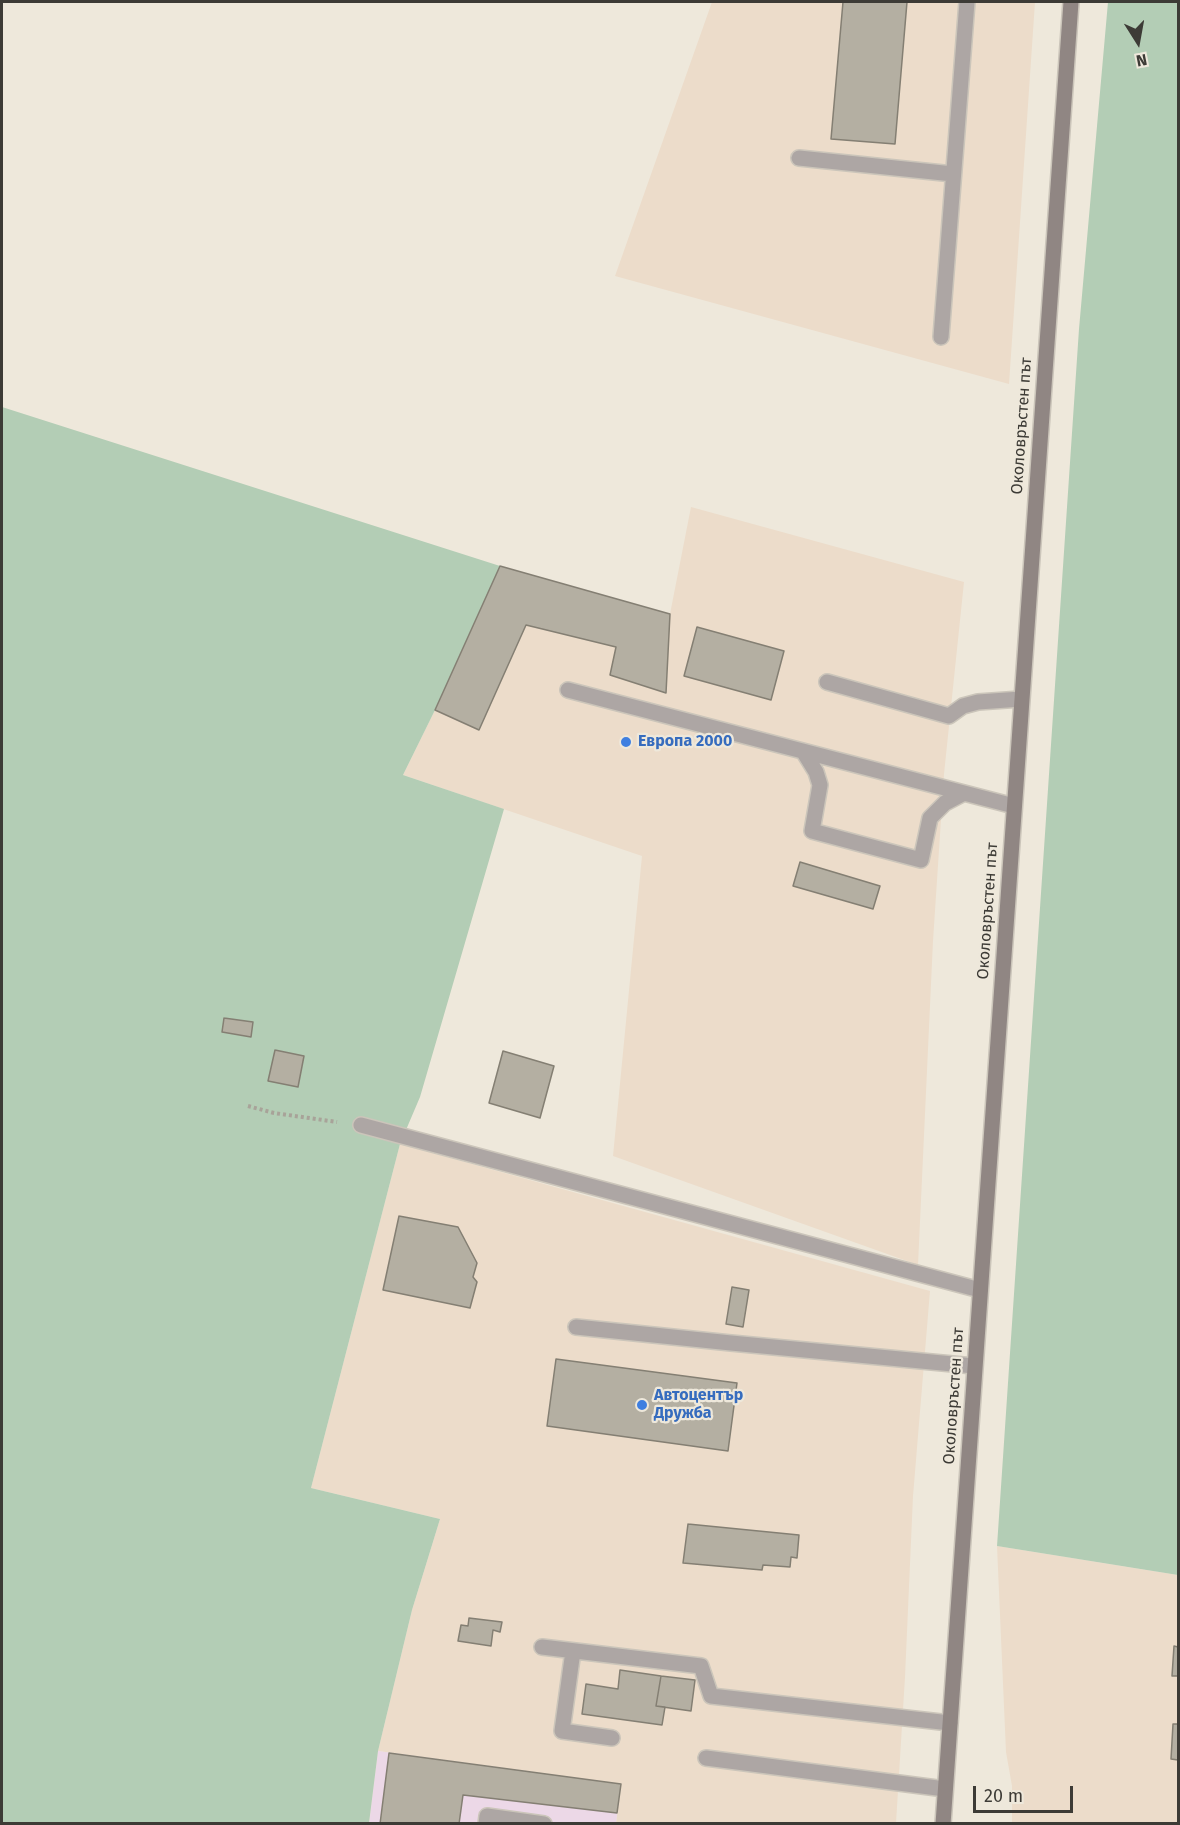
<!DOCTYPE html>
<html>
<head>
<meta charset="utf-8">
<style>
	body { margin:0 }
	#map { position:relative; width:1180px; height:1825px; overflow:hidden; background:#eee8db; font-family:"Fira Sans",sans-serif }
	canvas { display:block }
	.frame { position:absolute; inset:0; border:3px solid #3d3b36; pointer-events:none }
	.north { position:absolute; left:1108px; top:12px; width:60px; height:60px; -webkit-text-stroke:4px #eee8db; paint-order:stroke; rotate:169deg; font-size:16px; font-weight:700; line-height:24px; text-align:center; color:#3d3b36 }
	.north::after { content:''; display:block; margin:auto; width:21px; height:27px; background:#3d3b36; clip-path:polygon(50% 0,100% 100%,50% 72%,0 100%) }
	.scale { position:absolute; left:973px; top:1786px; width:100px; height:27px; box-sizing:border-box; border:3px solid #3d3b36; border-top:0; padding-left:8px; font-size:18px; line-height:21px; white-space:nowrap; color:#3d3b36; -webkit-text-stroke:4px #eee8db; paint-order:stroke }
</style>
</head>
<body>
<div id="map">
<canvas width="1180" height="1825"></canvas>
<div class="frame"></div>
<div class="north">N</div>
<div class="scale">20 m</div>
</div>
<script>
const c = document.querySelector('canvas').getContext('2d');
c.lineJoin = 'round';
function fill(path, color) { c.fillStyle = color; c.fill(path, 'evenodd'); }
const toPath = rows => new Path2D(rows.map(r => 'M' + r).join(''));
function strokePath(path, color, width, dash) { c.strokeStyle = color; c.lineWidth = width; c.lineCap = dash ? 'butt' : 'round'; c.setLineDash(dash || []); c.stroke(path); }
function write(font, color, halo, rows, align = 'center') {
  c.font = font + ' "Fira Sans",sans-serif'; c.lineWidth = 4.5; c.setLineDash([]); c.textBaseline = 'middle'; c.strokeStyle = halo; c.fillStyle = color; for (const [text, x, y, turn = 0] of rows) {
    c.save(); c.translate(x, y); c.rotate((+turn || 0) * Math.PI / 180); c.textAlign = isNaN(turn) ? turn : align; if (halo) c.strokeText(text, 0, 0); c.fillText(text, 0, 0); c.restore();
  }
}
fill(toPath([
	[712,2,1035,2,1009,384,615,276],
	[691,507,964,582,944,774,933,941,918,1265,613,1156,642,856,403,775,435,710,500,566,670,614],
	[400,1144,930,1291,913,1496,905,1677,896,1823,616,1823,621,1784,378,1751,412,1610,440,1519,311,1488],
	[997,1546,1178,1575,1178,1823,1012,1823,1012,1786,1006,1752]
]), '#ecdcca');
fill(toPath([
	[378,1751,621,1784,616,1823,369,1824]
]), '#ecd8e7');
fill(toPath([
	[1108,2,1178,2,1178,1575,997,1546,1079,329],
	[2,407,500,566,435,710,403,775,504,809,420,1097,400,1144,311,1488,440,1519,412,1610,378,1751,369,1823,2,1823]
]), '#b3cdb5');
const building = toPath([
	[843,2,907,2,895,144,831,139,843,2],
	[500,566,670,614,666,693,610,675,616,647,526,625,479,730,435,710,500,566],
	[697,627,784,651,771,700,684,676,697,627],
	[800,862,880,886,873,909,793,886,800,862],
	[224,1018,253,1022,251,1037,222,1032,224,1018],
	[275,1050,304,1056,298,1087,268,1081,275,1050],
	[503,1051,554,1066,540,1118,489,1103,503,1051],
	[399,1216,458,1227,477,1263,473,1277,477,1282,470,1308,383,1290,399,1216],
	[732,1287,749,1290,743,1327,726,1324,732,1287],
	[556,1359,737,1383,728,1451,547,1426,556,1359],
	[688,1524,799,1535,797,1558,791,1557,790,1567,763,1565,762,1570,683,1563,688,1524],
	[469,1618,502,1622,500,1632,493,1630,491,1646,458,1641,461,1625,468,1626,469,1618],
	[1174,1646,1178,1647,1178,1676,1172,1676,1174,1646],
	[620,1670,661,1676,656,1706,665,1707,662,1725,582,1714,586,1684,618,1689,620,1670],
	[661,1676,695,1680,691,1711,656,1706,661,1676],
	[1173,1724,1178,1724,1178,1760,1171,1759,1173,1724],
	[389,1753,621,1784,617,1813,463,1795,459,1824,380,1824,389,1753]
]);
fill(building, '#b4afa2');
strokePath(building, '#847f73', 1.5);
const lane = toPath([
	[799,158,953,174],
	[941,337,967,2],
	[827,682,949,716,963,706,978,702,1021,699],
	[568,690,1014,806],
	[803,751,816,772,820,785,812,831,921,860,930,818,945,803,964,793],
	[361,1125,980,1290],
	[576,1327,731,1343,974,1366],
	[542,1647,701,1666,711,1696,950,1723],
	[573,1651,562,1731,612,1738],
	[706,1758,945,1789],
	[486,1824,487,1816,544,1824]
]);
const secondary = toPath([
	[943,1824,1071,2]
]);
strokePath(lane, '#cbc5ba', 18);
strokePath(secondary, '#cbc5ba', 18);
strokePath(toPath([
	[248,1106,274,1113,337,1122]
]), '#a8a399', 4, [3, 3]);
strokePath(lane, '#ada6a4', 15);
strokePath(secondary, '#908683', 15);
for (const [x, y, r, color] of [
	[626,742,6,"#3f7fe0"],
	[642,1405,6,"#3f7fe0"]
]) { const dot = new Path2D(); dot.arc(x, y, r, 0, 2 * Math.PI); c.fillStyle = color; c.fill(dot); strokePath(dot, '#eee8db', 2); }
write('16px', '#3d3b36', '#eee8db', [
	["Околовръстен път",1022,426,-86],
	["Околовръстен път",988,911,-86],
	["Околовръстен път",954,1396,-86]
]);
write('bold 16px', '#366cbe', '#eee8db', [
	["Европа 2000",638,742],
	["Автоцентър",654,1396],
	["Дружба",654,1414]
], 'left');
</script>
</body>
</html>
